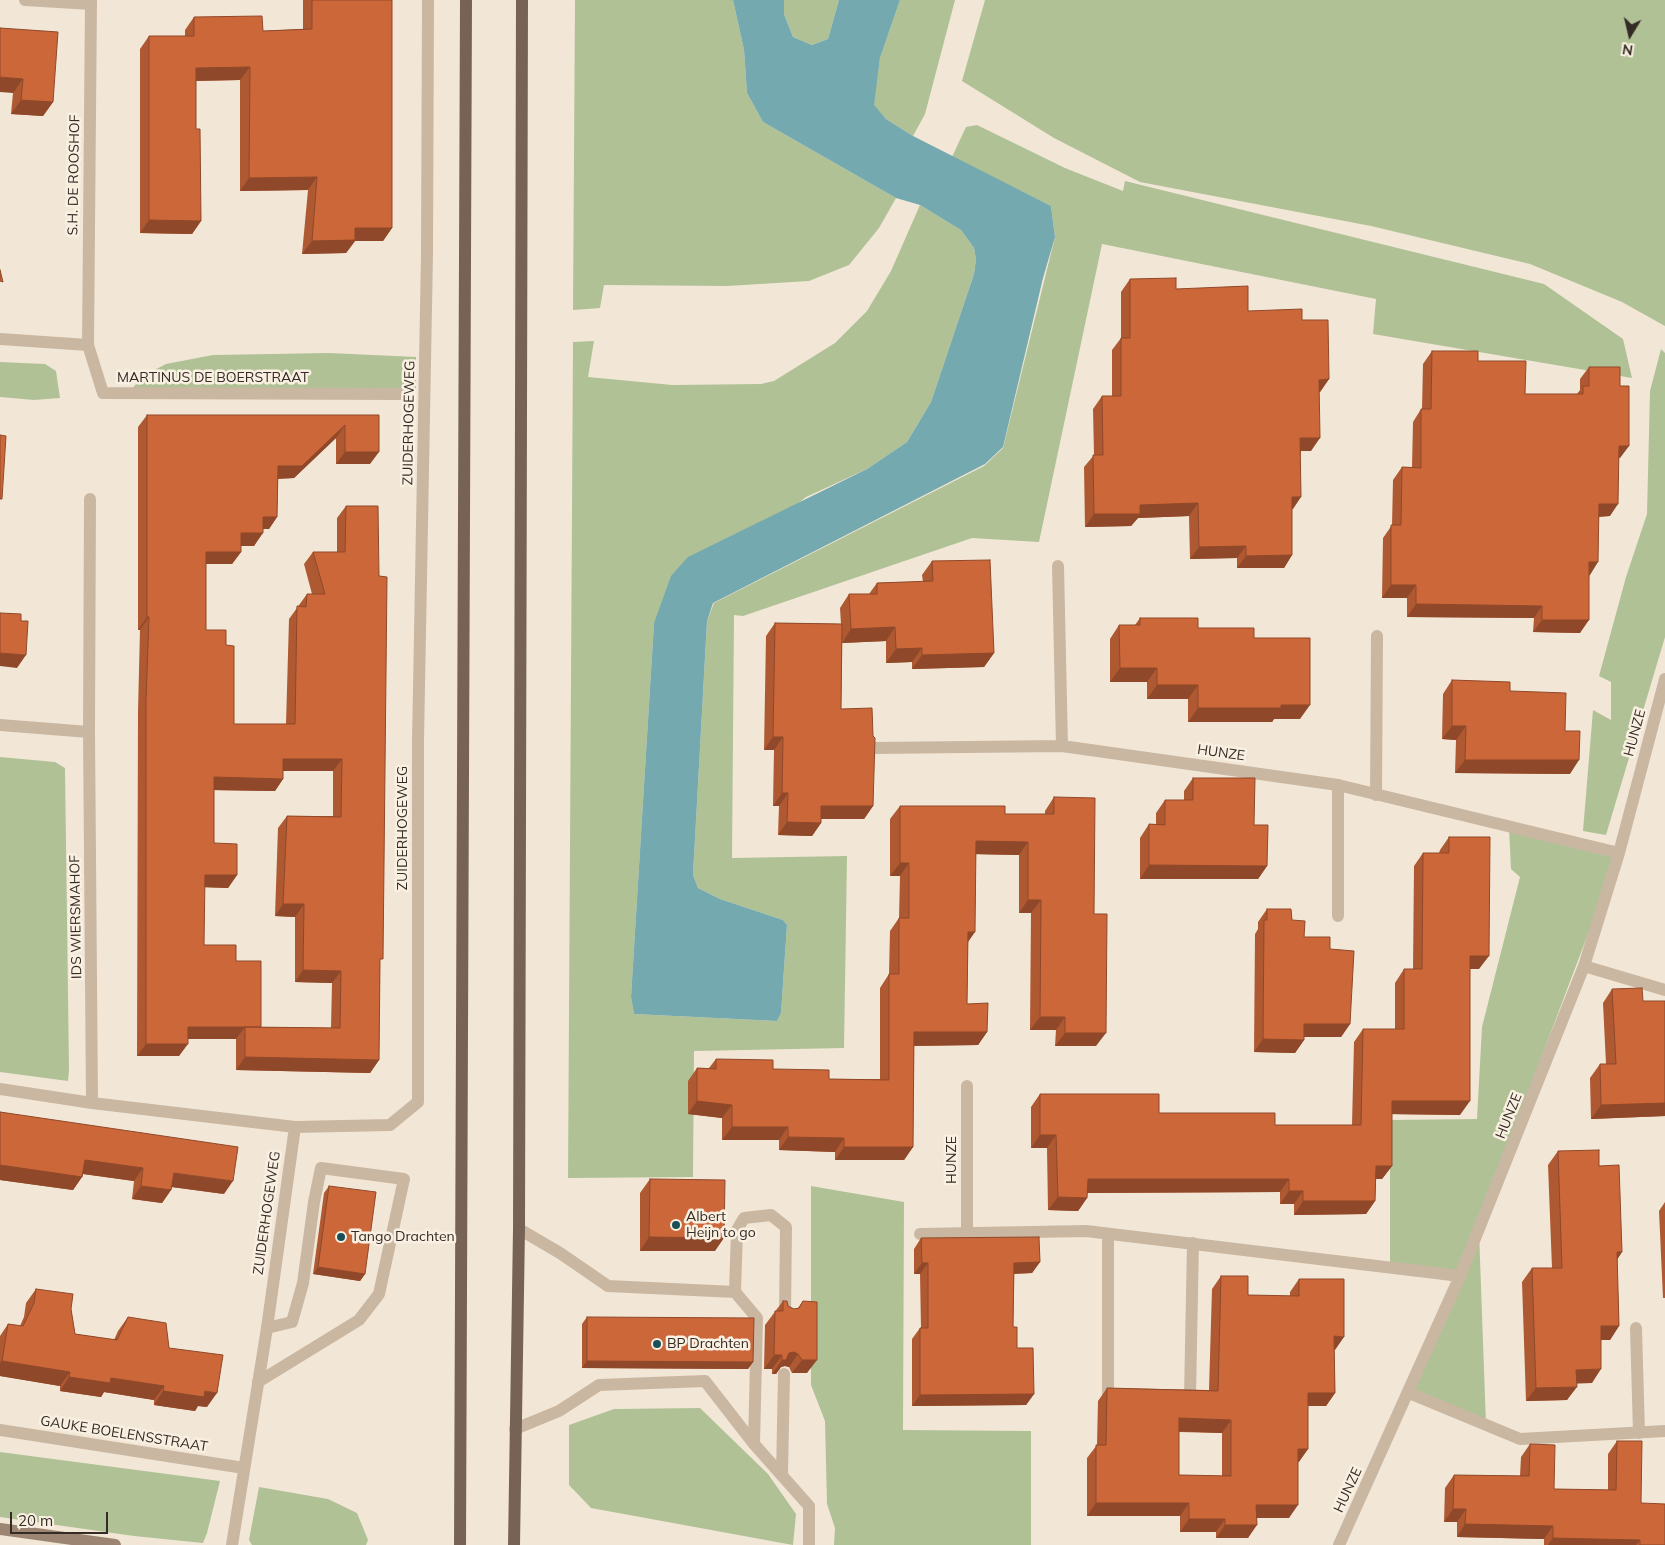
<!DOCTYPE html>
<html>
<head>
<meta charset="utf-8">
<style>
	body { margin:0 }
	#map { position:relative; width:1665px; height:1545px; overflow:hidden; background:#f2e7d6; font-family:Mulish,sans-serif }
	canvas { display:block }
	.north { position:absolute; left:1605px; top:10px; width:50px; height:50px; -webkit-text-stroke:4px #faf0e2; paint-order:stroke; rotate:189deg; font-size:14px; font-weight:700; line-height:20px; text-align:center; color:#342b25 }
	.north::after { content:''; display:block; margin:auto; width:18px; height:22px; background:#342b25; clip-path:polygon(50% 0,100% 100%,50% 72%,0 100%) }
	.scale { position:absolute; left:10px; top:1512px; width:98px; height:22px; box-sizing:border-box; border:2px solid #342b25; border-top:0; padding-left:6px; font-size:15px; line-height:18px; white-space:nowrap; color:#342b25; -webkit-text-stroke:4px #faf0e2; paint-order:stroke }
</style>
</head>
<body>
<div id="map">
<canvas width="1665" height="1545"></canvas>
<div class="north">N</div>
<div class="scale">20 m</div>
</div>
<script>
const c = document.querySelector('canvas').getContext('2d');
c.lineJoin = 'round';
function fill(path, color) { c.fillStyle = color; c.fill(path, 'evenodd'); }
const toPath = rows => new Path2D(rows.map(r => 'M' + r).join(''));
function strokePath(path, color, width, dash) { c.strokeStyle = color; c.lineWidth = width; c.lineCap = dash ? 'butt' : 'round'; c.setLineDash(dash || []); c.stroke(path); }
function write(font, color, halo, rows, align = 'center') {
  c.font = font + ' Mulish,sans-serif'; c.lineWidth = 5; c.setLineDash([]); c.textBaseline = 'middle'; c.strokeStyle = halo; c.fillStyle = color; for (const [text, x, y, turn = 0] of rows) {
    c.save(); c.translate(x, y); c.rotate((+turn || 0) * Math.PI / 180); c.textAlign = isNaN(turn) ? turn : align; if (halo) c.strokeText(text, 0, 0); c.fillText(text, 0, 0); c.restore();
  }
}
fill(toPath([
	[575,0,733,0,744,50,747,93,763,122,896,198,879,228,849,265,809,281,727,286,604,285,600,308,573,310],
	[784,0,839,0,828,39,812,45,793,37,784,14],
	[900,0,955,0,925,114,913,136,886,119,873,105,880,58],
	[985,0,1665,0,1665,326,1622,302,1530,264,1371,226,1140,182,1054,138,962,81],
	[977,125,1065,168,1123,191,1125,181,1544,284,1623,339,1632,378,1373,334,1376,299,1102,244,1039,542,972,538,743,616,734,615,732,858,847,856,844,1048,694,1051,693,1177,568,1178,573,342,594,341,588,377,672,385,761,384,774,381,835,343,867,311,891,271,920,205,961,230,974,248,976,259,974,274,931,402,907,442,867,469,806,497,654,623,631,997,634,1014,777,1021,781,1013,787,925,783,920,720,899,698,888,693,875,707,621,714,603,984,466,1003,448,1055,237,1051,206,952,157,966,127],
	[1661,349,1665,353,1665,637,1606,835,1583,831,1593,710,1611,720,1611,682,1599,676,1626,577,1647,514,1650,391],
	[329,353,416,357,416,391,236,393,131,390,143,376,166,364,213,355],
	[0,362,45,364,56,371,60,398,34,400,0,397],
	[0,757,55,762,65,768,69,1070,68,1081,0,1072],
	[1509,827,1619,852,1464,1262,1479,1231,1486,1425,1409,1393,1459,1276,1390,1268,1390,1120,1477,1119,1482,1027,1520,877,1511,869],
	[811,1186,904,1202,903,1430,1031,1431,1031,1545,834,1545,835,1528,827,1504,825,1421,811,1385],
	[700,1408,768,1474,796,1514,793,1545,591,1508,569,1485,569,1425,614,1409],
	[0,1452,220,1481,207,1533,203,1543,134,1536,0,1517],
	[259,1487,328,1499,357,1513,368,1540,366,1545,252,1545,249,1540]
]), '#b0c196');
fill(toPath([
	[733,0,784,0,784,14,793,37,812,45,828,39,839,0,900,0,880,58,874,105,886,119,913,136,1051,206,1055,237,1043,278,1003,447,985,464,713,603,707,621,693,875,698,888,720,899,783,920,787,925,781,1013,777,1021,634,1014,631,997,654,623,671,576,688,557,867,469,907,442,931,402,974,274,976,259,974,248,961,230,920,205,896,198,763,122,747,93,744,50]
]), '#74a9b0');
strokePath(toPath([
	[1338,785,1338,916],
	[967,1086,967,1233],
	[519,1229,560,1253,608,1286,735,1292,757,1318,754,1444],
	[735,1292,737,1230,744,1218,771,1215,786,1227,785,1315],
	[1636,1328,1639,1433],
	[258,1382,359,1320,379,1294,404,1179,321,1168,314,1202,303,1283,292,1322,267,1328],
	[515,1429,559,1411,599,1385,705,1381,754,1444,809,1506,809,1545],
	[782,1475,784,1374]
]), '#cab7a2', 12);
strokePath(toPath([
	[25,0,91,4],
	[0,339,88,345,103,393,401,394],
	[88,345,91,0],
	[90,499,89,732,92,1103],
	[1058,566,1062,746],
	[0,725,89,732],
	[873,748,1062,746,1338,785,1619,853],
	[1376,795,1377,636],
	[1584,966,1665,990],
	[0,1089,92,1103,295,1127],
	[920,1234,1086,1231,1460,1276],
	[1409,1393,1520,1439,1665,1431],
	[1108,1395,1108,1234],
	[1190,1396,1193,1243],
	[0,1430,244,1468],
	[232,1545,267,1328,295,1127,390,1125,418,1102,418,741,427,254,428,0],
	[1339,1545,1460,1276,1584,966,1619,853,1665,679]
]), '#cab7a2', 12);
strokePath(toPath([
	[0,1529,115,1545]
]), '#9d8573', 12);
strokePath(toPath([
	[460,1545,466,0],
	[514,1545,519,1229,522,0]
]), '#776355', 12);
fill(toPath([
	[303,0,392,0,392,228,383,241,355,241,346,253,302,254,308,190,240,191,240,80,196,81,196,129,201,221,192,234,140,233,140,49,149,36,185,36,185,30,194,17,263,31,303,29],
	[0,28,53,102,43,116,11,114,13,93],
	[1130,279,1176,289,1248,311,1302,320,1329,379,1320,392,1319,392,1311,451,1301,451,1292,509,1292,555,1284,568,1237,568,1237,558,1190,559,1189,516,1138,518,1131,526,1085,527,1084,467,1094,455,1093,409,1102,396,1112,396,1112,350,1121,338,1121,292],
	[1432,351,1478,361,1525,394,1577,394,1580,390,1580,379,1589,367,1620,458,1619,458,1610,516,1599,517,1580,633,1533,632,1534,618,1407,617,1407,598,1382,598,1383,538,1392,525,1393,480,1402,467,1412,467,1413,422,1421,409,1422,409,1423,364],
	[147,415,379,415,370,464,336,464,336,438,294,478,278,479,277,517,269,529,263,529,254,546,241,546,241,552,232,564,206,564,206,630,226,645,234,724,286,724,289,619,307,594,312,594,304,564,313,552,337,552,337,518,346,506,380,964,379,1060,370,1073,236,1070,236,1039,188,1039,179,1056,137,1056,138,711,140,630,138,630,138,427],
	[283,771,333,771,333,816,287,816,278,828,275,916,295,917,295,982,332,983,331,1028,261,1027,236,961,204,945,204,887,228,888,237,875,214,843,214,790,275,791,283,779],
	[932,561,994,653,984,667,912,669,912,662,886,663,886,641,842,643,841,709,873,806,864,819,821,819,821,823,812,836,778,835,779,806,773,806,774,750,764,750,766,636,775,623,841,624,840,608,849,594,869,594,877,583,923,582,922,575],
	[1140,618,1254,638,1300,719,1274,719,1272,722,1188,722,1188,699,1147,699,1147,682,1110,682,1110,639,1119,625,1135,625],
	[1452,680,1510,691,1565,731,1570,774,1455,773,1456,740,1442,739,1443,694],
	[1193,778,1254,825,1267,866,1258,879,1140,879,1140,838,1149,824,1156,824,1156,813,1165,800,1184,800,1184,791],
	[1054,797,1094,914,1096,1046,1055,1046,1056,1030,1030,1030,1031,913,1019,913,1019,855,976,854,968,942,967,1004,987,1032,978,1045,914,1046,913,1147,904,1160,835,1160,835,1152,779,1150,779,1140,722,1140,722,1118,688,1114,688,1081,697,1068,709,1068,716,1059,829,1079,880,1079,880,988,889,974,890,931,899,918,900,876,890,876,890,819,900,806,1005,814,1045,814,1045,811],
	[1449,837,1479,969,1470,969,1460,1115,1392,1114,1392,1166,1382,1179,1376,1179,1375,1201,1366,1214,1294,1215,1294,1204,1280,1204,1280,1192,1087,1193,1087,1198,1078,1211,1048,1210,1047,1148,1031,1148,1031,1107,1040,1094,1159,1113,1275,1125,1352,1125,1354,1042,1363,1029,1395,1029,1395,983,1404,969,1413,969,1414,866,1423,853,1439,853,1440,850],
	[1267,909,1292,920,1304,937,1330,949,1350,1024,1341,1037,1304,1037,1304,1040,1295,1053,1254,1052,1255,934,1258,929,1258,922],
	[1612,989,1643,1001,1665,1116,1591,1119,1590,1078,1600,1064,1606,1064,1603,1003],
	[0,1112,224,1194,172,1187,171,1190,162,1203,132,1199,134,1181,83,1174,82,1177,73,1190,0,1180],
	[1558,1151,1599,1166,1622,1252,1617,1259,1619,1326,1610,1340,1601,1340,1592,1383,1577,1383,1567,1400,1526,1401,1522,1282,1532,1268,1552,1268,1548,1165],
	[650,1179,715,1251,640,1251,640,1193],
	[329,1186,365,1274,360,1281,313,1274,324,1193],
	[1665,1202,1665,1298,1663,1298,1659,1211],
	[921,1238,1040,1262,1032,1273,1014,1274,1013,1327,1017,1348,1034,1394,1026,1405,912,1406,912,1339,920,1328,921,1328,920,1274,914,1274,914,1249],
	[1221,1276,1248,1295,1290,1296,1290,1292,1299,1279,1335,1350,1334,1350,1335,1393,1326,1406,1308,1406,1308,1449,1298,1462,1289,1518,1257,1518,1248,1538,1216,1538,1216,1532,1180,1532,1180,1516,1087,1516,1087,1458,1097,1445,1098,1401,1107,1388,1209,1390,1212,1289],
	[1179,1432,1222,1433,1222,1476,1179,1475],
	[36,1289,71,1309,75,1334,114,1340,118,1331,128,1317,169,1348,207,1407,198,1406,195,1411,154,1405,154,1400,104,1392,101,1397,60,1391,60,1386,0,1376,0,1336,8,1324,20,1326,24,1317,26,1303],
	[783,1301,788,1306,794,1309,798,1308,803,1301,807,1373,792,1373,789,1367,785,1366,781,1367,776,1374,772,1374,772,1369,764,1369,765,1325],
	[587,1317,753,1362,748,1369,582,1368,582,1324],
	[1617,1441,1641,1503,1665,1545,1544,1545,1544,1539,1457,1537,1457,1522,1444,1522,1445,1488,1454,1475,1520,1476,1521,1457,1530,1444,1554,1489,1608,1490,1608,1454]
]), '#af5932');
fill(toPath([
	[250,67,240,80,187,81,196,68],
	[0,77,23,79,13,93,0,92],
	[21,100,53,102,43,116,11,114],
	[317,177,308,190,240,191,249,178],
	[149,220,201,221,192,234,140,233],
	[355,228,392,228,383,241,355,241,346,253,302,254,312,241],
	[1329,379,1320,392,1310,392,1319,380],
	[345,425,336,438,294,478,270,479,278,466],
	[1300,438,1320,438,1311,451,1292,451],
	[1619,446,1629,446,1620,458,1610,458],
	[345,452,379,452,370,464,336,464],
	[1292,497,1301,497,1293,509,1283,510],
	[1198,503,1189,516,1138,518,1131,526,1085,527,1094,514,1140,505],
	[1599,504,1618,504,1610,516,1590,517],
	[263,517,277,517,269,529,254,529],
	[241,533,263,533,254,546,232,546],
	[1246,546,1237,558,1190,559,1199,547],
	[206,552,241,552,232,564,197,564],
	[1292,555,1284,568,1237,568,1246,556],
	[1589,562,1598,562,1590,575,1580,575],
	[1391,585,1416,585,1407,598,1382,598],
	[1416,604,1542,606,1534,618,1407,617],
	[147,617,149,617,140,630,138,630],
	[1542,620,1589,620,1580,633,1533,632],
	[895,627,886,641,842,643,851,629],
	[922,648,912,662,886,663,896,649],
	[0,653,26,655,17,668,0,666],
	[994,653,984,667,912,669,922,655],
	[1120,668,1157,668,1147,682,1110,682],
	[1157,685,1198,685,1188,699,1147,699],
	[1281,705,1310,705,1300,719,1274,719,1272,722,1188,722,1198,708],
	[1452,726,1466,726,1456,740,1442,739],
	[773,737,783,737,774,750,764,750],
	[283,759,342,759,333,771,275,771],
	[1465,760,1579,760,1570,774,1455,773],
	[214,777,283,779,275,791,206,790],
	[782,793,788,793,779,806,773,806],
	[821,806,873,806,864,819,812,819],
	[787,822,821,823,812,836,778,835],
	[976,841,1028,842,1019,855,967,854],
	[900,863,909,863,900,876,890,876],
	[1149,865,1267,866,1258,879,1140,879],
	[205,875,237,875,228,888,196,887],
	[1028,900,1041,900,1031,913,1019,913],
	[283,904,304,904,295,917,275,916],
	[968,932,975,932,966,945],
	[1470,956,1489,956,1479,969,1461,969],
	[303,970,341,971,332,983,295,982],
	[1040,1017,1065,1017,1056,1030,1030,1030],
	[1304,1024,1350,1024,1341,1037,1295,1037],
	[188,1027,245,1027,236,1039,179,1039],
	[914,1032,987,1032,978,1045,904,1046],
	[1065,1033,1106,1033,1096,1046,1055,1046],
	[1263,1039,1304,1040,1295,1053,1254,1052],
	[146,1044,188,1044,179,1056,137,1056],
	[245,1057,379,1060,370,1073,236,1070],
	[697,1101,732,1105,722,1118,688,1114],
	[1392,1101,1470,1101,1460,1115,1383,1114],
	[1665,1103,1665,1116,1591,1119,1601,1105],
	[732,1127,788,1127,779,1140,722,1140],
	[1040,1135,1056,1135,1047,1148,1031,1148],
	[788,1137,844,1138,835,1152,779,1150],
	[844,1147,913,1147,904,1160,835,1160],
	[85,1160,143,1168,134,1181,76,1173],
	[0,1165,82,1177,73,1190,0,1180],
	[1376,1166,1392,1166,1382,1179,1367,1179],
	[174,1173,233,1181,224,1194,164,1186],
	[1088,1179,1289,1179,1280,1192,1078,1193],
	[141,1186,171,1190,162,1203,132,1199],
	[1289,1191,1303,1191,1294,1204,1280,1204],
	[1058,1197,1087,1198,1078,1211,1048,1210],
	[1303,1201,1375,1201,1366,1214,1294,1215],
	[649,1237,724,1238,715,1251,640,1251],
	[1617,1252,1622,1252,1613,1266],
	[1040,1262,1032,1273,1006,1274,1014,1263],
	[922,1263,928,1263,920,1274,914,1274],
	[318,1267,365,1274,360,1281,313,1274],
	[1601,1326,1619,1326,1610,1340,1591,1340],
	[1334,1336,1344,1337,1335,1350,1325,1349],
	[794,1352,798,1354,789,1367,785,1366,781,1367,776,1374,772,1374,782,1360,789,1353],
	[774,1355,782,1355,772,1369,764,1369],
	[802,1360,817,1360,807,1373,792,1373],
	[2,1361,70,1372,60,1386,0,1376,0,1362],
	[587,1361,753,1362,748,1369,582,1368],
	[1601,1369,1592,1383,1566,1384,1576,1370],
	[69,1377,111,1378,164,1386,154,1400,104,1392,101,1397,60,1391],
	[1577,1387,1567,1400,1526,1401,1536,1388],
	[163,1391,205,1391,217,1393,207,1407,198,1406,195,1411,154,1405],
	[1308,1393,1335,1393,1326,1406,1298,1406],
	[1034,1394,1026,1405,912,1406,920,1395],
	[1179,1418,1231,1420,1222,1433,1170,1431],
	[1298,1449,1308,1449,1299,1462,1289,1462],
	[1096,1503,1189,1503,1180,1516,1087,1516],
	[1256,1505,1298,1505,1289,1518,1247,1518],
	[1453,1509,1466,1509,1457,1522,1444,1522],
	[1189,1519,1225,1519,1216,1532,1180,1532],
	[1465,1524,1553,1526,1544,1539,1457,1537],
	[1225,1525,1257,1525,1248,1538,1216,1538],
	[1553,1538,1640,1540,1636,1545,1548,1545]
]), '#8f4829');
const building = toPath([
	[312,0,392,0,392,228,355,228,355,240,312,241,317,177,249,178,250,67,196,68,196,129,200,129,201,221,149,220,149,36,194,36,194,17,262,16,263,31,312,29,312,0],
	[0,28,58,32,53,102,21,100,23,79,0,77,0,28],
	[0,270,3,282,0,281,0,270],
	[1176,278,1176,289,1248,286,1248,311,1302,309,1302,320,1328,320,1329,379,1319,380,1320,438,1300,438,1301,497,1292,497,1292,555,1246,556,1246,546,1199,547,1198,503,1140,505,1140,514,1094,514,1093,455,1103,455,1102,396,1121,396,1121,338,1130,338,1130,279,1176,278],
	[1432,351,1478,351,1478,361,1526,361,1525,394,1583,394,1583,386,1589,386,1589,367,1620,367,1620,386,1629,386,1629,446,1619,446,1618,504,1599,504,1598,562,1589,562,1589,620,1542,620,1542,606,1416,604,1416,585,1391,585,1391,525,1401,525,1402,467,1421,468,1421,409,1431,409,1432,351],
	[147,415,379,415,379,452,345,452,345,425,302,466,278,466,277,517,263,517,263,533,241,533,241,552,206,552,206,630,226,630,226,645,234,646,234,724,295,724,297,606,306,607,307,594,325,594,313,552,345,552,346,506,378,506,379,576,387,577,383,959,380,959,379,1060,245,1057,245,1027,340,1028,341,971,303,970,304,904,283,904,287,816,341,817,342,759,283,759,283,779,214,777,214,843,237,844,237,875,205,875,204,945,236,945,236,961,261,961,261,1027,188,1027,188,1044,146,1044,146,699,149,617,147,617,147,415],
	[0,435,6,436,2,499,0,499,0,435],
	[990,560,994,653,922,655,922,648,896,649,895,627,851,629,849,594,877,594,877,583,933,581,932,561,990,560],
	[0,613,21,614,21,621,28,621,26,655,0,653,0,613],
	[1140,618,1198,618,1198,628,1254,628,1254,638,1310,638,1310,705,1281,705,1281,708,1198,708,1198,685,1157,685,1157,668,1120,668,1119,625,1140,625,1140,618],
	[775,623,842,624,841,709,872,708,873,736,875,738,873,806,821,806,821,823,787,822,788,793,782,793,783,737,773,737,775,623],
	[1452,680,1510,682,1510,691,1566,693,1565,731,1580,731,1579,760,1465,760,1466,726,1452,726,1452,680],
	[1193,778,1255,778,1254,825,1268,825,1267,866,1149,865,1149,824,1165,825,1165,800,1193,800,1193,778],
	[1054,797,1095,798,1094,914,1107,914,1106,1033,1065,1033,1065,1017,1040,1017,1041,900,1028,900,1028,842,976,841,975,932,968,932,967,1004,988,1003,987,1032,914,1032,913,1147,844,1147,844,1138,788,1137,788,1127,732,1127,732,1105,697,1101,697,1068,716,1069,716,1059,773,1060,773,1069,829,1070,829,1079,889,1080,889,974,899,974,899,918,909,918,909,863,900,863,900,806,1005,806,1005,814,1054,814,1054,797],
	[1449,837,1490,837,1489,956,1470,956,1470,1101,1392,1101,1392,1166,1376,1166,1375,1201,1303,1201,1303,1191,1289,1191,1289,1179,1088,1179,1087,1198,1058,1197,1056,1135,1040,1135,1040,1094,1159,1094,1159,1113,1275,1113,1275,1125,1361,1125,1363,1029,1404,1029,1404,969,1422,969,1423,853,1449,853,1449,837],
	[1267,909,1291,909,1292,920,1305,921,1304,937,1330,937,1330,949,1354,951,1350,1024,1304,1024,1304,1040,1263,1039,1264,920,1267,920,1267,909],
	[1642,988,1643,1001,1665,1001,1665,1103,1601,1105,1600,1064,1616,1064,1612,989,1642,988],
	[0,1112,238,1147,233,1181,174,1173,171,1190,141,1186,143,1168,85,1160,82,1177,0,1165,0,1112],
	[1599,1150,1599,1166,1619,1165,1622,1252,1617,1252,1619,1326,1601,1326,1601,1369,1576,1370,1577,1387,1536,1388,1532,1268,1562,1268,1558,1151,1599,1150],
	[650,1179,725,1180,724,1238,649,1237,650,1179],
	[329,1186,376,1192,365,1274,318,1267,329,1186],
	[1039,1237,1040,1262,1014,1263,1013,1327,1017,1327,1017,1348,1033,1348,1034,1394,920,1395,920,1328,928,1328,928,1263,922,1263,921,1238,1039,1237],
	[1221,1276,1248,1276,1248,1295,1299,1296,1299,1279,1344,1279,1344,1337,1334,1336,1335,1393,1308,1393,1308,1449,1298,1449,1298,1505,1256,1505,1257,1525,1225,1525,1225,1519,1189,1519,1189,1503,1096,1503,1096,1445,1106,1445,1107,1388,1218,1391,1221,1276],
	[1179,1418,1231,1420,1231,1476,1179,1475,1179,1418],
	[36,1289,73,1294,71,1309,75,1334,117,1340,128,1317,166,1323,169,1348,223,1355,217,1393,205,1391,204,1397,163,1391,164,1386,111,1378,110,1383,69,1377,70,1372,2,1361,8,1324,23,1326,34,1303,36,1289],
	[783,1301,787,1301,788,1306,794,1309,799,1308,803,1301,817,1302,817,1360,802,1360,798,1354,794,1352,789,1353,786,1360,782,1360,782,1355,774,1355,775,1311,783,1311,783,1301],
	[587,1317,754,1318,753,1362,587,1361,587,1317],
	[1617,1441,1642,1441,1641,1503,1665,1504,1665,1545,1640,1545,1640,1540,1553,1538,1553,1526,1465,1524,1466,1509,1453,1509,1454,1475,1529,1476,1530,1444,1555,1445,1554,1489,1616,1490,1617,1441]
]);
fill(building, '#cc673a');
strokePath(building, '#8f4829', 1);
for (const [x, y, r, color] of [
	[676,1225,5,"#194f57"],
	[341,1237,5,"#194f57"],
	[657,1344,5,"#194f57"]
]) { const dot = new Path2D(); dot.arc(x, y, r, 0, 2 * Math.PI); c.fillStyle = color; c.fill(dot); strokePath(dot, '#faf0e2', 2); }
write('14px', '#342b25', '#faf0e2', [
	["S.H. DE ROOSHOF",74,175,-89],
	["MARTINUS DE BOERSTRAAT",213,378],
	["ZUIDERHOGEWEG",409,423,-89],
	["HUNZE",1635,733,-75],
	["HUNZE",1221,753,8],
	["ZUIDERHOGEWEG",403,828,-90],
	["IDS WIERSMAHOF",76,917,-91],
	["HUNZE",1509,1116,-68],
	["HUNZE",952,1160,-90],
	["ZUIDERHOGEWEG",267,1213,-82],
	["GAUKE BOELENSSTRAAT",124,1434,9],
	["HUNZE",1348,1490,-65]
]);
write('14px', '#342b25', '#faf0e2', [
	["Albert",686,1217],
	["Heijn to go",686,1233],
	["Tango Drachten",351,1237],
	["BP Drachten",667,1344]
], 'left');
</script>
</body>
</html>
